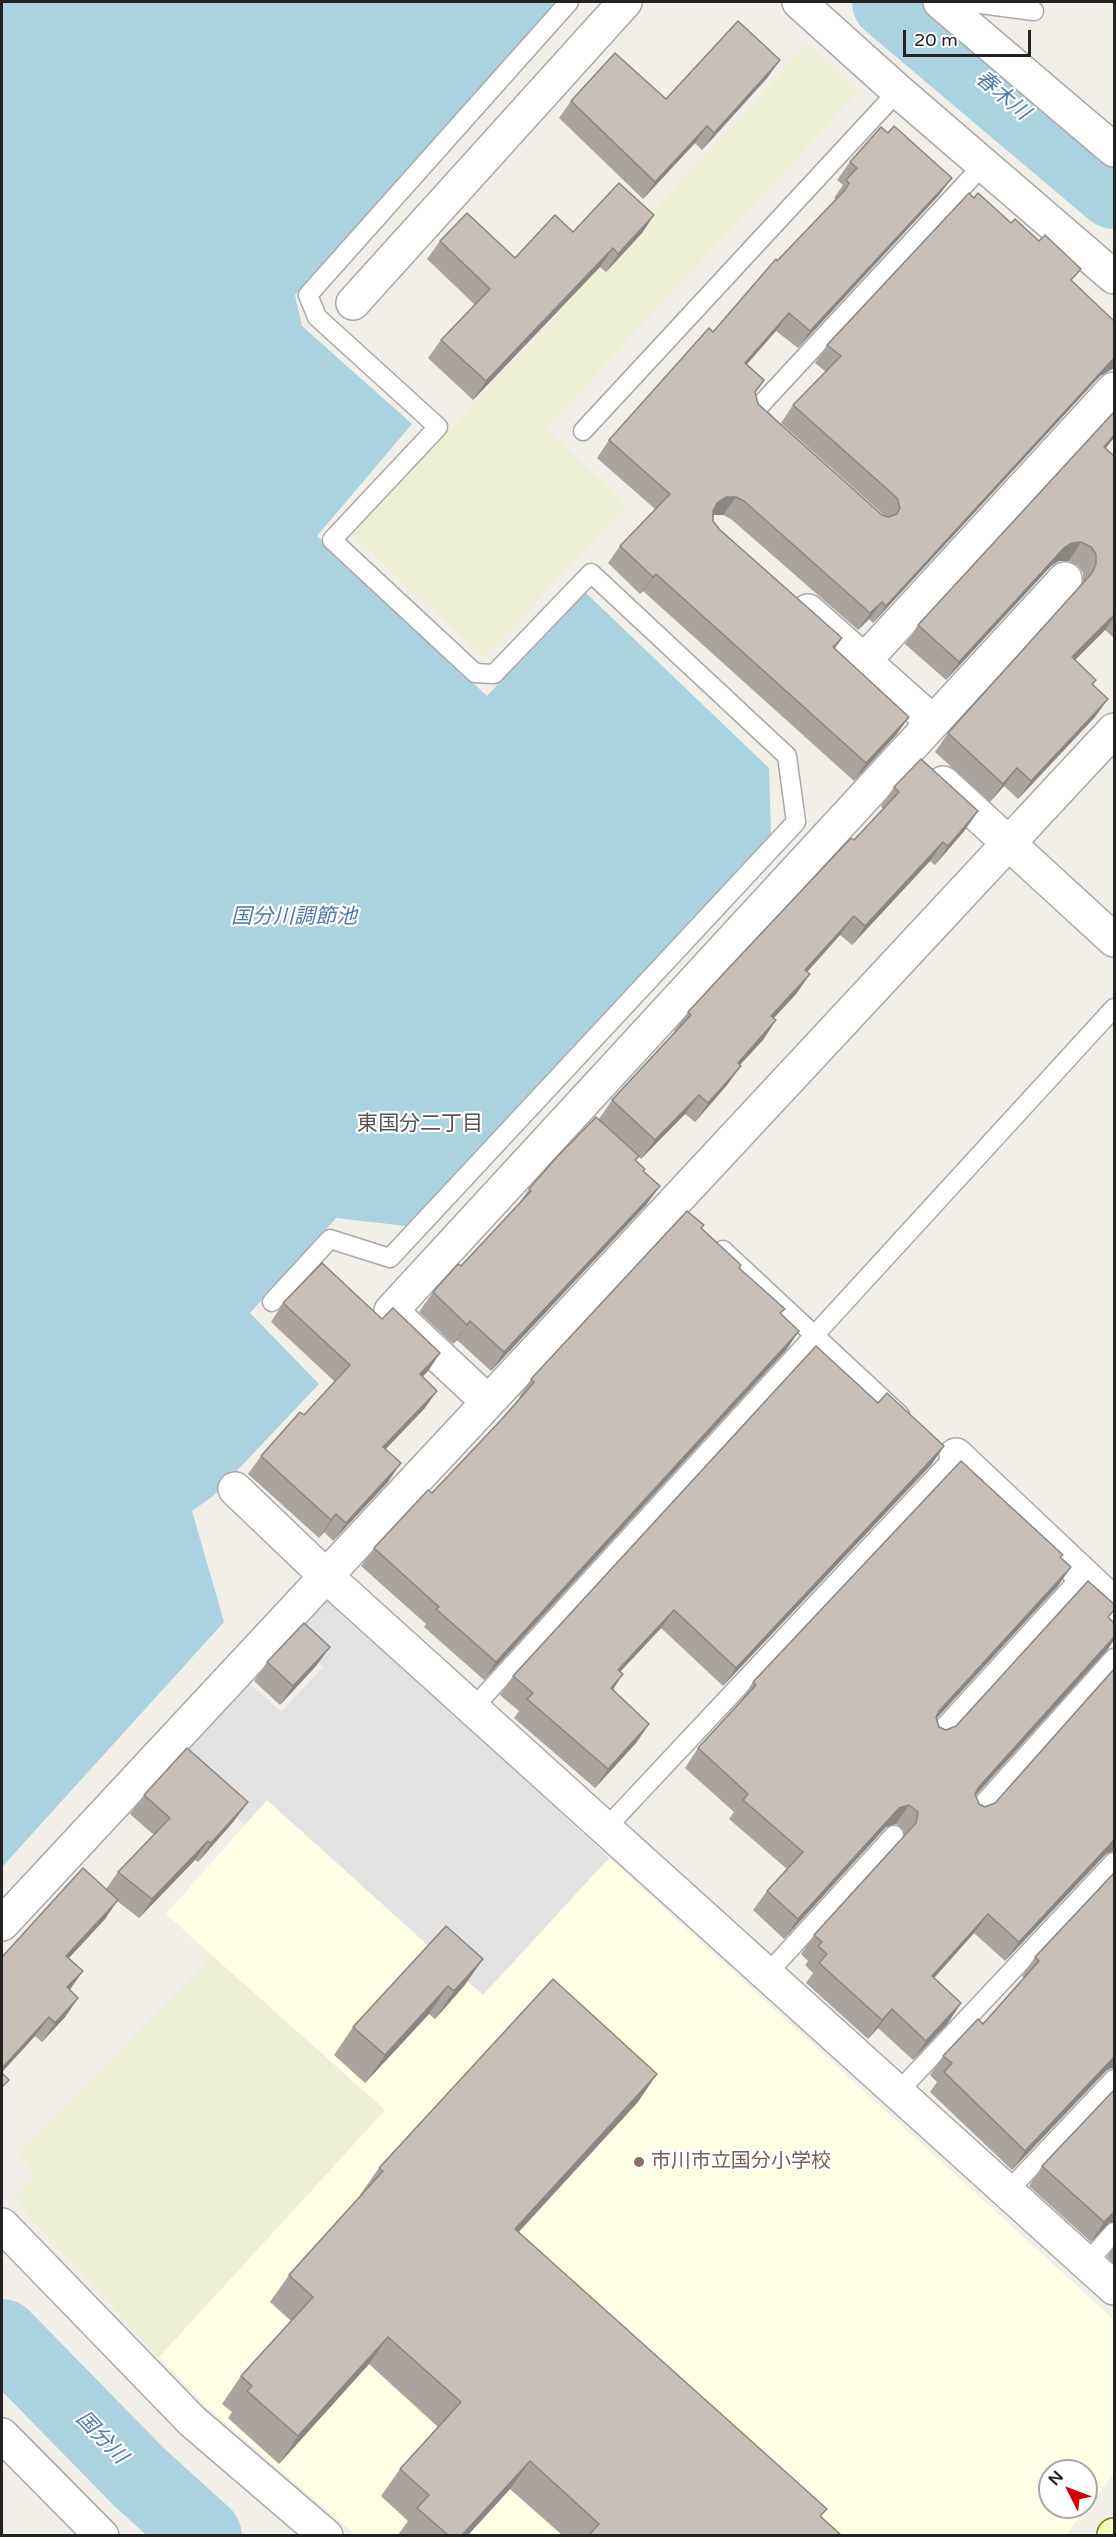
<!DOCTYPE html>
<html>
<head>
<meta charset="utf-8">
<style>
	body { margin:0 }
	#map { position:relative; width:1116px; height:2537px; overflow:hidden; background:#f2efe9; font-family:"Varela Round",sans-serif }
	canvas { display:block }
	.frame { position:absolute; inset:0; border:3px solid #222; pointer-events:none }
	.north { position:absolute; left:1038px; top:2459px; width:60px; height:60px; box-sizing:border-box; background:#fff; border:2px solid #a7a7a7; border-radius:50%; rotate:312deg; font-size:16px; font-weight:700; line-height:24px; text-align:center; color:#222 }
	.north::after { content:''; display:block; margin:auto; width:21px; height:27px; background:#d40000; clip-path:polygon(50% 0,100% 100%,50% 72%,0 100%) }
	.scale { position:absolute; left:903px; top:30px; width:128px; height:27px; box-sizing:border-box; border:3px solid #222; border-top:0; padding-left:8px; font-size:18px; line-height:21px; white-space:nowrap; color:#222; -webkit-text-stroke:4px #fff; paint-order:stroke }
</style>
</head>
<body>
<div id="map">
<canvas width="1116" height="2537"></canvas>
<div class="frame"></div>
<div class="north">N</div>
<div class="scale">20 m</div>
</div>
<script>
const c = document.querySelector('canvas').getContext('2d');
c.lineJoin = 'round';
function fill(path, color) { c.fillStyle = color; c.fill(path, 'evenodd'); }
const toPath = rows => new Path2D(rows.map(r => 'M' + r).join(''));
function strokePath(path, color, width, dash) { c.strokeStyle = color; c.lineWidth = width; c.lineCap = dash ? 'butt' : 'round'; c.setLineDash(dash || []); c.stroke(path); }
function write(font, color, halo, rows, align = 'center') {
  c.font = font + ' "Varela Round","Noto Sans JP",sans-serif'; c.lineWidth = 4.5; c.setLineDash([]); c.textBaseline = 'middle'; c.strokeStyle = halo; c.fillStyle = color; for (const [text, x, y, turn = 0] of rows) {
    c.save(); c.translate(x, y); c.rotate((+turn || 0) * Math.PI / 180); c.textAlign = isNaN(turn) ? turn : align; if (halo) c.strokeText(text, 0, 0); c.fillText(text, 0, 0); c.restore();
  }
}
fill(toPath([
	[267,1800,483,1994,609,1858,1114,2320,1114,2473,1066,2535,356,2535,207,2407,159,2357,385,2110,166,1914],
	[1050,2471,1086,2471,1086,2507,1050,2507]
]), '#ffffe5');
fill(toPath([
	[807,45,858,92,546,428,627,505,484,658,352,535],
	[212,1956,385,2110,159,2357,14,2199,36,2175,19,2153]
]), '#eef0d5');
fill(toPath([
	[320,1601,334,1602,609,1858,483,1995,267,1800,245,1825,174,1757,245,1680,281,1712,323,1667,288,1635]
]), '#e2e2e2');
fill(toPath([
	[2,2,562,2,295,295,302,326,412,424,317,536,487,696,585,592,769,768,771,834,406,1226,336,1218,250,1313,319,1384,213,1496,192,1511,224,1622,2,1867]
]), '#aad3df');
strokePath(toPath([
	[890,2,1114,191],
	[2,2337,139,2477,204,2536]
]), '#aad3df', 76);
const service = toPath([
	[954,13,965,2,1034,11],
	[764,422,753,413,983,165],
	[583,431,898,91],
	[723,1250,900,1415],
	[272,1302,330,1239,390,1258,796,822,787,756,591,573,494,674,475,673,332,540,438,427,317,317,308,295,569,2],
	[473,1708,1114,1008],
	[934,1738,1083,1575],
	[973,1815,1114,1658],
	[606,1828,956,1455],
	[767,1974,894,1835],
	[898,2092,1114,1862],
	[1008,2191,1114,2079],
	[1087,2263,1114,2232]
]);
const minor = toPath([
	[940,2,1114,150],
	[353,303,625,2],
	[808,611,933,722],
	[864,661,1114,389],
	[943,783,1114,940],
	[487,1401,391,1311,1065,579],
	[956,1455,1114,1604],
	[235,1489,326,1576,1114,2288],
	[2,1924,1114,730],
	[2,2225,192,2421,326,2536],
	[2,2435,102,2536]
]);
const tertiary = toPath([
	[799,2,898,91,1114,277]
]);
const secondary = toPath([
	[1114,2536,1114,2535]
]);
strokePath(service, '#a9a9a9', 21);
strokePath(minor, '#a9a9a9', 36);
strokePath(tertiary, '#a9a9a9', 36);
strokePath(secondary, '#707d05', 36);
strokePath(service, '#fff', 18);
strokePath(minor, '#fff', 33);
strokePath(tertiary, '#fff', 33);
strokePath(secondary, '#f7fabf', 33);
fill(toPath([
	[768,77,702,150,695,143,643,199,559,118,571,101,666,99],
	[888,133,952,178,939,195,798,348,776,331,747,364,764,380,755,393,758,404,882,515,885,516,781,423,793,405,826,372,815,363,827,345,1073,282,1114,321,1114,368,1100,376,873,623,869,619,858,630,731,519,723,515,713,515,713,521,719,529,842,638,835,649,909,717,896,735,854,781,643,591,640,594,608,563,620,546,655,509,597,458,609,440,713,332,777,261,836,199,834,198,843,185,837,180,850,162],
	[654,215,642,233,606,272,600,267,473,400,428,358,441,340,475,305,427,259,440,241,515,258,573,232],
	[1106,448,1114,456,1114,638,1105,630,1075,660,1096,680,1093,685,1095,717,1018,799,1004,786,990,802,935,752,948,733,1083,583,1083,573,1078,566,1069,561,1059,561,1051,566,946,680,905,644,918,625],
	[894,787,965,830,935,865,930,861,852,945,840,935,807,972,810,974,796,994,774,1018,776,1020,763,1040,740,1065,727,1085,695,1122,685,1114,641,1159,639,1157,635,1161,643,1172,660,1186,646,1205,491,1371,457,1340,453,1344,419,1312,433,1292,461,1266,517,1206,529,1189,599,1119,612,1100,675,1032,674,1031,688,1012,883,809,881,806],
	[702,1228,739,1268,781,1314,787,1349,484,1680,424,1627,426,1624,361,1566,374,1548,432,1493,502,1419,520,1398,519,1397,531,1379],
	[283,1303,382,1319,440,1353,428,1371,422,1377,437,1391,424,1409,386,1449,388,1482,333,1541,324,1532,319,1538,248,1474,261,1456,304,1415,335,1382,271,1322],
	[878,1403,944,1446,931,1465,723,1686,661,1628,620,1672,623,1674,613,1690,649,1724,636,1743,595,1788,514,1718,519,1711,500,1695,513,1676],
	[1061,1558,1071,1567,1058,1586,937,1718,939,1727,946,1730,956,1726,1109,1618,1108,1649,976,1795,979,1804,985,1807,1106,1854,1005,1961,974,1933,934,1978,961,2003,948,2023,913,2060,878,2028,868,2039,806,1983,813,1973,805,1965,808,1961,801,1954,814,1935,903,1837,904,1831,896,1824,886,1827,784,1939,753,1910,767,1891,787,1869,729,1819,734,1812,685,1768,698,1748,740,1702,753,1682],
	[330,1647,316,1666,280,1705,254,1681,267,1662],
	[144,1795,234,1821,198,1862,195,1860,139,1918,117,1901,105,1919,69,1958,83,1971,70,1990,78,1998,65,2017,42,2042,35,2036,2,2072,106,1889,118,1872,154,1835,130,1814],
	[1114,1873,1114,2069,1111,2068,1106,2071,1012,2170,930,2092,937,2082,930,2075,943,2056,983,2024,1024,1978,1022,1976,1035,1957],
	[483,1959,464,1986,435,2019,429,2014,365,2083,334,2055,353,2027],
	[638,2102,519,2232,841,2535,562,2535,510,2489,468,2535,398,2535,408,2521,381,2496,400,2469,438,2427,369,2364,279,2464,228,2418,232,2412,222,2404,241,2376,291,2321,270,2302,289,2275,361,2196,360,2195,379,2168],
	[1042,2166,1110,2222,1091,2242,1029,2186],
	[1114,2247,1114,2264,1107,2257]
]), '#aba49e');
fill(toPath([
	[780,60,768,77,702,150,714,133],
	[707,126,695,143,643,199,655,182],
	[952,178,939,195,798,348,810,331],
	[654,215,642,233,606,272,618,254],
	[613,248,600,267,473,400,486,381],
	[789,313,776,331,733,380,745,363],
	[1114,358,1114,368,1100,376,873,623,886,606],
	[1114,435,1114,438,1092,465,1104,447],
	[726,497,736,497,723,515,714,515,705,521,717,503],
	[1081,542,1069,561,1059,561,1051,566,946,680,959,662,1064,548,1072,543],
	[656,574,643,591,640,594,653,577],
	[882,602,869,619,858,630,870,613],
	[1114,615,1114,617,1105,630,1060,675,1072,657],
	[1108,699,1095,717,1018,799,1031,781],
	[909,717,896,735,854,781,866,763],
	[1017,768,1004,786,990,802,1003,784],
	[978,811,965,830,935,865,948,846],
	[943,842,930,861,852,945,865,926],
	[854,916,840,935,792,989,805,970],
	[810,974,796,994,758,1035,771,1016],
	[776,1020,763,1040,724,1082,738,1063],
	[741,1066,727,1085,695,1122,708,1103],
	[699,1095,685,1114,641,1159,655,1140],
	[660,1186,646,1205,491,1371,504,1352],
	[470,1321,457,1340,453,1344,467,1325],
	[799,1331,787,1349,484,1680,496,1662],
	[440,1353,428,1371,407,1393,420,1374],
	[437,1391,424,1409,370,1465,383,1447],
	[944,1446,931,1465,723,1686,736,1668],
	[401,1463,388,1482,333,1541,346,1523],
	[336,1514,324,1532,319,1538,331,1520],
	[1071,1567,1058,1586,926,1730,939,1711],
	[674,1610,661,1628,605,1688,618,1670],
	[1114,1637,1114,1640,1108,1649,965,1807,978,1788],
	[330,1647,316,1666,280,1705,293,1686],
	[623,1674,610,1693,611,1688],
	[649,1724,636,1743,595,1788,608,1769],
	[248,1802,234,1821,198,1862,211,1843],
	[909,1805,896,1824,886,1827,784,1939,798,1919,899,1808],
	[1114,1840,1114,1851,1106,1854,1005,1961,1019,1942],
	[208,1841,195,1860,139,1918,152,1899],
	[118,1900,105,1919,53,1975,66,1956],
	[988,1914,974,1933,919,1995,932,1976],
	[483,1959,464,1986,435,2019,454,1991],
	[83,1971,69,1990,67,1987],
	[448,1986,429,2014,365,2083,385,2055],
	[78,1998,65,2017,42,2042,55,2023],
	[961,2003,948,2023,913,2060,926,2041],
	[892,2009,878,2028,868,2039,882,2020],
	[49,2017,35,2036,2,2072,2,2068],
	[1114,2057,1114,2069,1111,2068,1106,2071,1012,2170,1025,2151],
	[657,2074,638,2102,496,2256,515,2229],
	[1114,2212,1114,2223,1110,2222,1091,2242,1104,2222],
	[388,2337,369,2364,279,2464,298,2436],
	[530,2461,510,2489,468,2535,462,2535]
]), '#8b8681');
const building = toPath([
	[738,21,780,60,714,133,707,126,655,182,571,101,615,53,666,99,738,21],
	[894,126,952,178,810,331,789,313,745,363,764,380,755,392,758,404,882,515,888,517,897,514,900,508,897,498,793,405,841,356,827,345,969,193,974,198,978,193,1011,223,1015,219,1039,241,1045,235,1081,269,1071,280,1114,321,1114,358,886,606,882,602,870,613,744,501,736,497,726,497,717,503,713,511,713,521,719,529,842,638,833,647,909,717,866,763,656,574,653,577,620,546,670,494,609,440,709,328,713,332,776,259,777,261,845,190,849,183,846,180,857,168,850,162,881,127,888,133,894,126],
	[619,183,654,215,618,254,613,248,486,381,441,340,490,289,440,241,467,213,515,258,555,215,573,232,619,183],
	[1114,412,1114,435,1104,447,1114,456,1114,615,1072,657,1096,680,1092,684,1108,699,1031,781,1017,768,1003,784,948,733,1092,573,1096,564,1096,554,1091,547,1081,542,1072,543,1064,548,959,662,918,625,1114,412],
	[921,759,978,811,948,846,943,842,865,926,854,916,805,970,810,974,771,1016,776,1020,738,1063,741,1066,708,1103,699,1095,655,1140,612,1100,691,1015,688,1012,724,973,851,838,854,840,899,792,894,787,921,759],
	[596,1117,639,1156,635,1160,645,1169,643,1171,660,1186,504,1352,470,1321,467,1325,433,1292,458,1264,461,1266,531,1191,529,1189,556,1158,596,1117],
	[687,1211,704,1225,701,1228,741,1265,739,1268,785,1309,780,1313,799,1331,496,1662,436,1609,439,1607,374,1548,428,1490,432,1493,502,1419,530,1387,534,1382,531,1379,687,1211],
	[322,1263,382,1319,393,1308,440,1353,420,1374,437,1391,383,1447,401,1463,346,1523,336,1514,331,1520,261,1456,300,1412,304,1415,350,1365,283,1303,322,1263],
	[816,1346,878,1403,887,1393,944,1446,736,1668,674,1610,618,1670,623,1674,611,1688,649,1724,608,1769,527,1699,533,1693,513,1676,816,1346],
	[961,1461,1063,1555,1060,1557,1071,1567,939,1711,936,1717,939,1727,946,1730,956,1726,1088,1581,1114,1604,1114,1610,1108,1617,1114,1623,1114,1637,978,1788,975,1794,979,1804,985,1807,995,1803,1114,1669,1114,1840,1019,1942,988,1914,932,1976,961,2003,926,2041,892,2009,882,2020,819,1963,827,1954,818,1946,822,1942,814,1935,916,1823,918,1812,909,1805,899,1808,798,1919,767,1891,803,1852,743,1800,748,1794,698,1748,756,1685,753,1682,961,1461],
	[304,1623,330,1647,293,1686,267,1662,304,1623],
	[187,1748,248,1802,211,1843,208,1841,152,1899,118,1872,170,1818,144,1795,187,1748],
	[83,1868,118,1900,66,1956,83,1971,67,1987,78,1998,55,2023,49,2017,2,2068,2,1957,83,1868],
	[1114,1873,1114,2057,1025,2151,944,2072,952,2063,943,2056,978,2019,983,2024,1039,1961,1035,1957,1114,1873],
	[446,1926,483,1959,454,1991,448,1986,385,2055,353,2027,446,1926],
	[553,1979,657,2074,515,2229,827,2509,820,2516,841,2535,589,2535,599,2524,530,2461,462,2535,448,2535,417,2508,429,2495,400,2469,461,2402,388,2337,298,2436,247,2391,252,2386,241,2376,313,2297,289,2275,383,2171,379,2168,553,1979],
	[2,2073,9,2080,2,2087,2,2073],
	[1114,2090,1114,2212,1104,2222,1042,2166,1114,2090]
]);
fill(building, '#c7bfb8');
strokePath(building, '#8b8681', 1.5);
for (const [x, y, r, color] of [
	[639,2162,6,"#8d6e63"]
]) { const dot = new Path2D(); dot.arc(x, y, r, 0, 2 * Math.PI); c.fillStyle = color; c.fill(dot); strokePath(dot, '#fff', 2); }
write('20px', '#785e54', '#fff', [
	["市川市立国分小学校",651,2162]
], 'left');
write('italic 21px', '#4a7aab', '#fff', [
	["春木川",1002,96,40],
	["国分川調節池",294,917],
	["国分川",101,2438,46]
]);
write('21px', '#555', '#fff', [
	["東国分二丁目",420,1124]
]);
</script>
</body>
</html>
